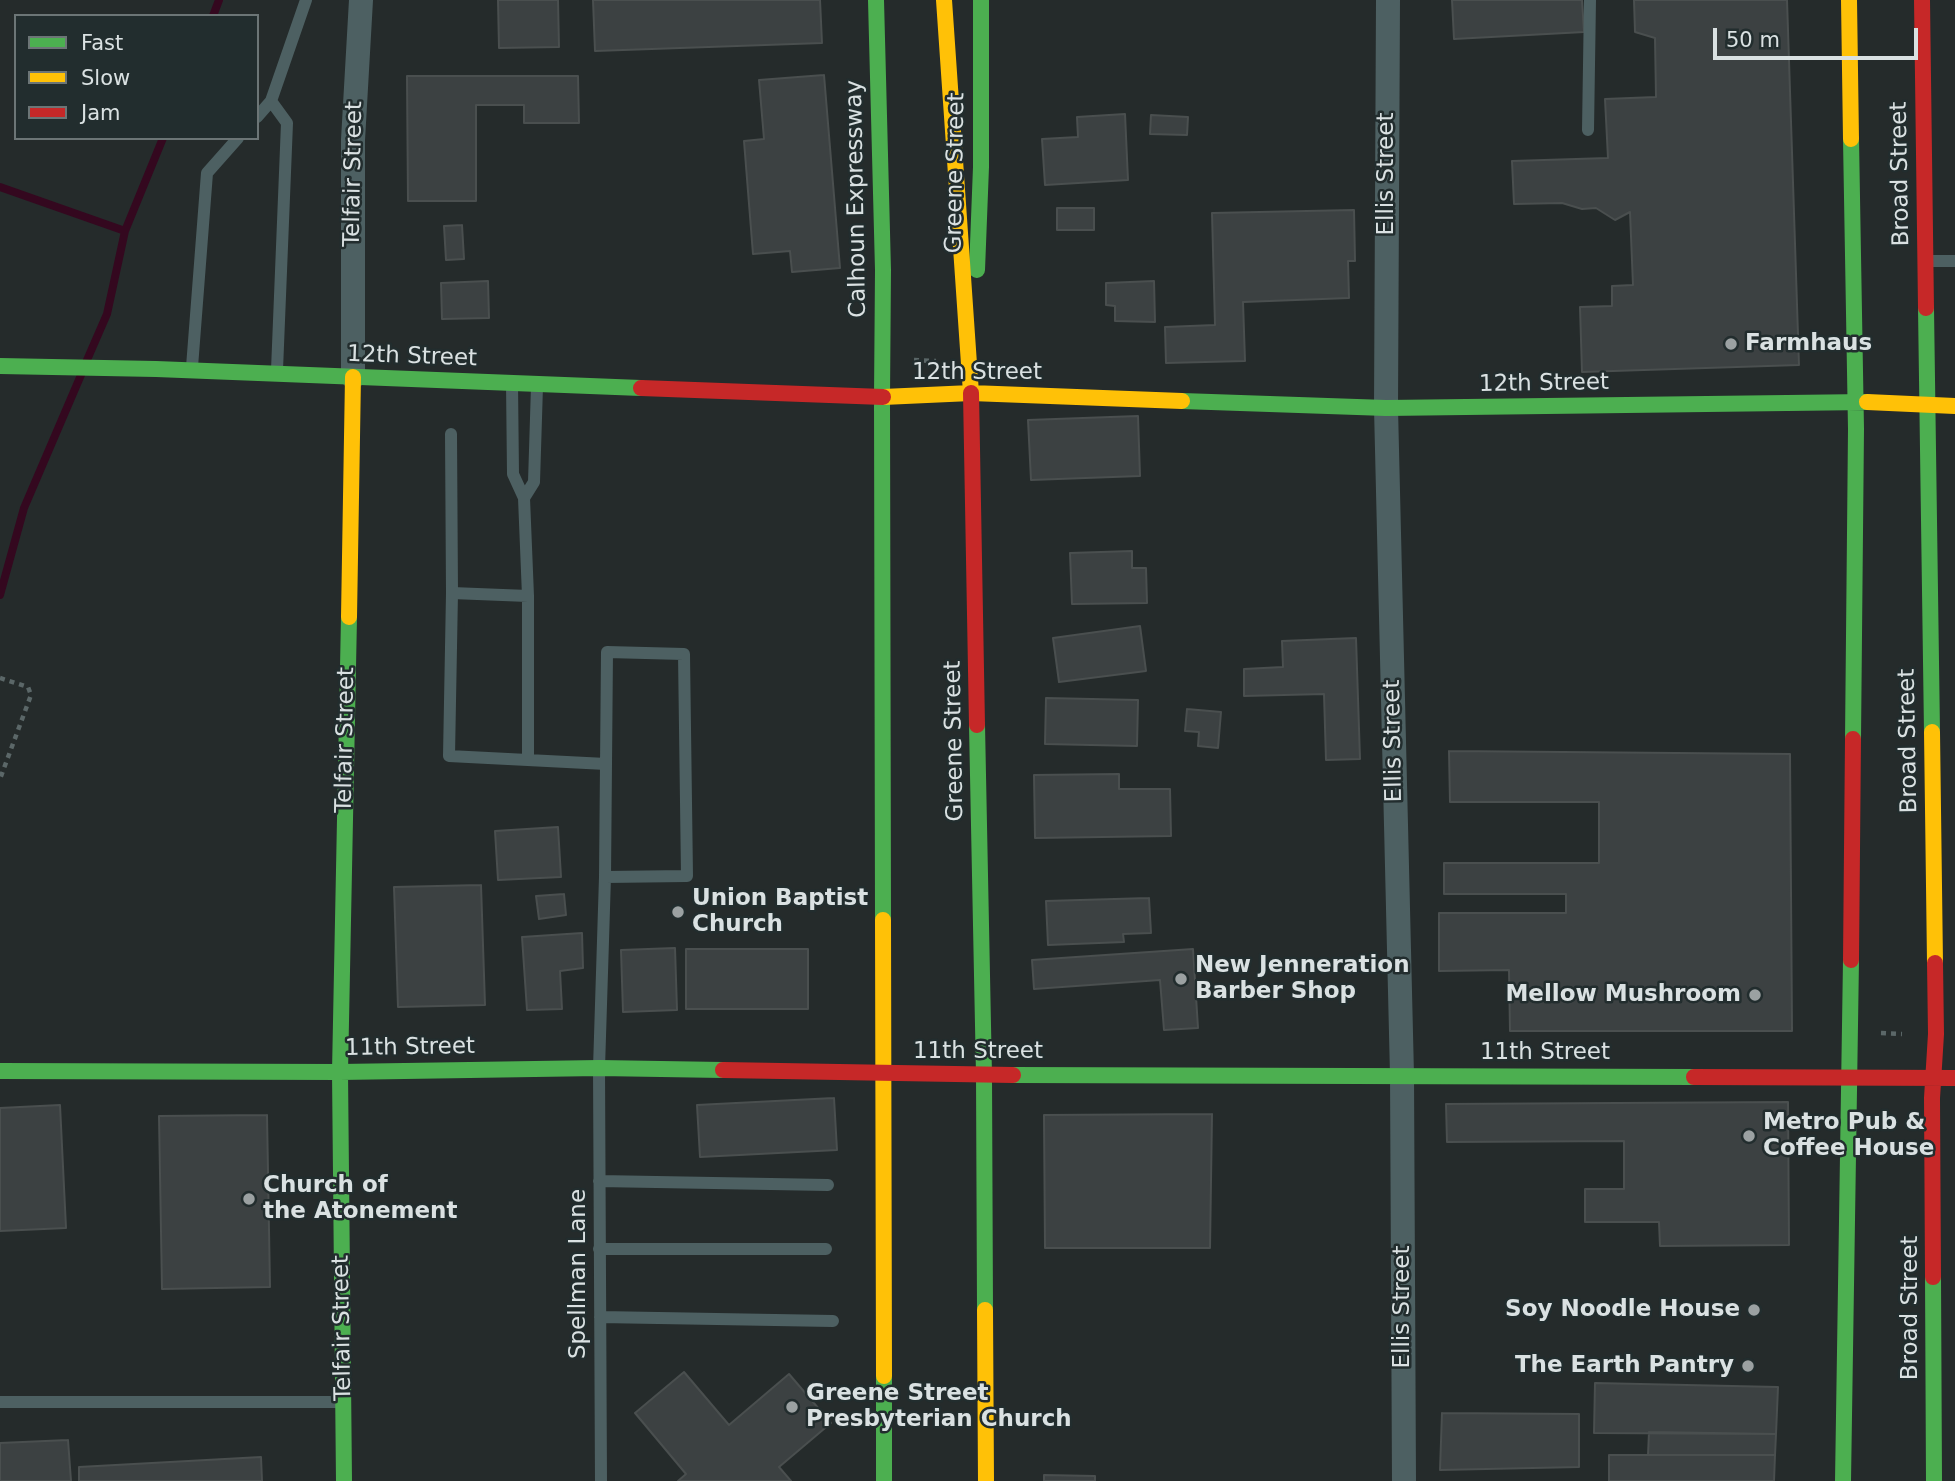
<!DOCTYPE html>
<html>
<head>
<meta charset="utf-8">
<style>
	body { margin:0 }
	#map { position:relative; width:1955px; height:1481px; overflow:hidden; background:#252b2b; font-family:"DejaVu Sans",sans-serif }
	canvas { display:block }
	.legend { position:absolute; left:14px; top:14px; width:245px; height:126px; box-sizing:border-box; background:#222d2e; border:2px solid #6c7576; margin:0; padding:9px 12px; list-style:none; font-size:21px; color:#dae1e2 }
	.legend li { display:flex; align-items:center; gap:14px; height:35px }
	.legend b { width:35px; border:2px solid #6c7576 }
	.scale { position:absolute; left:1713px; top:28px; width:205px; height:32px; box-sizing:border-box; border:4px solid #dae1e2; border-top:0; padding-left:9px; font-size:21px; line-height:24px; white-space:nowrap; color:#dae1e2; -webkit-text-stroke:5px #222d2e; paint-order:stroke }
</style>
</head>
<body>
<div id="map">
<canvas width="1955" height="1481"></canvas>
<ul class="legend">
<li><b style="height:9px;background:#4caf50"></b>Fast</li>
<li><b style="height:9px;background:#ffc107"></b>Slow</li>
<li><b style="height:9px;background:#c62828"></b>Jam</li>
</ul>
<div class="scale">50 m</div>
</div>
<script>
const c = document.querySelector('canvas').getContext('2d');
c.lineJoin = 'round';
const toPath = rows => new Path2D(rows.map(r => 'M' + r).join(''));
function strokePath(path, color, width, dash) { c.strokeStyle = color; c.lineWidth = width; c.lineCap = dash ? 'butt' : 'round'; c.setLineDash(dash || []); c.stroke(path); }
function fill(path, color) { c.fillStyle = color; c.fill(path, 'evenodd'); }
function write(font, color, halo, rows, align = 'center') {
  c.font = font + ' "DejaVu Sans",sans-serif'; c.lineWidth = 5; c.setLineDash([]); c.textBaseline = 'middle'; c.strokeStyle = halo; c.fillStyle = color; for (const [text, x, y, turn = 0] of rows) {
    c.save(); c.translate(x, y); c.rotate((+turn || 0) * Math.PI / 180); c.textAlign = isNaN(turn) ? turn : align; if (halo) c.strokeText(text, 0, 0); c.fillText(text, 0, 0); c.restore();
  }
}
strokePath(toPath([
	[213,16,219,0],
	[0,187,125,231],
	[87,360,107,314,125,231,163,138],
	[0,595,24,508,81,375]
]), '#34081f', 8);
const building = toPath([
	[498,0,558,0,559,47,499,48,498,0],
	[593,0,820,0,822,43,595,51,593,0],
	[1452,0,1582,0,1584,32,1454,39,1452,0],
	[1634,0,1787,0,1799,365,1582,372,1580,307,1612,306,1612,286,1633,285,1630,212,1615,220,1596,208,1582,209,1562,203,1514,204,1512,161,1608,158,1605,99,1656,97,1655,38,1635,32,1634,0],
	[824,75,840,268,792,272,790,251,753,254,744,141,764,139,759,80,824,75],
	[407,76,578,76,579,123,524,123,524,105,476,105,476,201,408,201,407,76],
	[1125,114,1128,180,1045,185,1042,139,1078,137,1077,117,1125,114],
	[1151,115,1188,117,1187,135,1150,134,1151,115],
	[1057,208,1094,208,1094,230,1057,230,1057,208],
	[1354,210,1355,261,1348,261,1349,298,1243,302,1245,361,1166,363,1165,327,1215,325,1212,213,1354,210],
	[462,225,464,259,446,260,444,226,462,225],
	[488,281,489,318,442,319,441,283,488,281],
	[1154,281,1155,322,1115,321,1115,306,1106,305,1106,283,1154,281],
	[1138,416,1140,476,1031,480,1028,420,1138,416],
	[1132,551,1132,568,1146,568,1147,603,1072,604,1070,553,1132,551],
	[1140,626,1146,671,1059,682,1053,638,1140,626],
	[1356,638,1360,759,1326,760,1324,694,1244,696,1244,669,1283,667,1282,641,1356,638],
	[1046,698,1138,700,1137,746,1045,744,1046,698],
	[1187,709,1221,712,1218,748,1198,746,1199,732,1185,731,1187,709],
	[1449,751,1790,754,1792,1031,1510,1031,1509,970,1439,971,1439,913,1566,913,1566,894,1444,894,1444,863,1599,863,1599,802,1450,802,1449,751],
	[1119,774,1119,789,1170,789,1171,836,1035,838,1034,775,1119,774],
	[558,827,561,877,498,880,495,831,558,827],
	[481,885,485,1005,398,1007,394,887,481,885],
	[564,894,566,915,539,919,536,896,564,894],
	[1149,898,1151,933,1123,934,1124,942,1048,945,1046,901,1149,898],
	[582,933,583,968,560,971,562,1009,527,1010,522,937,582,933],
	[675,948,677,1010,623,1012,621,950,675,948],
	[686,949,808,949,808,1009,686,1009,686,949],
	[1193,949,1198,1028,1164,1030,1160,980,1034,989,1032,960,1193,949],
	[834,1098,837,1150,700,1157,697,1105,834,1098],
	[1788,1102,1789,1245,1660,1246,1659,1222,1585,1222,1585,1189,1624,1189,1624,1141,1447,1142,1446,1104,1788,1102],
	[60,1105,66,1228,0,1231,0,1108,60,1105],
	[1212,1114,1210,1248,1045,1248,1044,1115,1212,1114],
	[267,1115,270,1287,162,1289,159,1116,267,1115],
	[684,1372,729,1425,789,1374,831,1423,779,1467,791,1481,678,1481,686,1474,635,1413,684,1372],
	[1595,1383,1778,1387,1776,1434,1594,1433,1595,1383],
	[1442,1413,1579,1414,1579,1467,1440,1470,1442,1413],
	[1649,1432,1776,1434,1775,1455,1648,1455,1649,1432],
	[68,1440,71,1481,0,1481,0,1443,68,1440],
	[1609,1455,1775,1455,1774,1481,1609,1481,1609,1455],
	[261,1457,262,1481,79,1481,79,1467,261,1457],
	[1044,1475,1095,1476,1095,1481,1044,1481,1044,1475]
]);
fill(building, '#3c4142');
strokePath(building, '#4a4f4f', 2);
strokePath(toPath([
	[914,360,936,361],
	[0,678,28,687,31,695,0,779],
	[1881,1033,1902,1034]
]), '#5b6768', 4.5, [5, 5]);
strokePath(toPath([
	[271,101,287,123,277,370],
	[257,117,271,101,306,0],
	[1588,130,1590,0],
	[1929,261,1955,261],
	[192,367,207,173,238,138],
	[512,383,513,474,524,498,528,596,528,758],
	[451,434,452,593,449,756,606,764],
	[524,498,534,482,537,386],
	[452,593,528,596],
	[599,1181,828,1185],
	[599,1249,826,1249],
	[600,1317,833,1321],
	[0,1402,341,1402],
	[601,1481,599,1068,605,877,607,652,684,654,687,876,605,877]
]), '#4d6062', 12);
strokePath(toPath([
	[1388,0,1386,408,1402,1075,1404,1481],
	[353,377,353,140,361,0]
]), '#4d6062', 24);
strokePath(toPath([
	[876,0,883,270,882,397],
	[1851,139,1856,429,1853,739],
	[977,270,981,167,981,0],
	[1926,308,1932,732],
	[0,366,156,369,641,388],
	[882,397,883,920],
	[1182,401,1386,408,1867,402],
	[977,725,984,1075,985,1310],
	[0,1071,340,1072,599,1068,723,1070],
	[1013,1075,1694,1077],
	[1933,1277,1934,1481],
	[884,1376,884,1481],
	[344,1481,340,1072,349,617],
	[1843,1481,1851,960]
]), '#4caf50', 16);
strokePath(toPath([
	[944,0,971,393],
	[1849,0,1851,139],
	[883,397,971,393,1182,401],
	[1867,402,1955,406],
	[349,617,353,377],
	[1932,732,1935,963],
	[883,920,884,1376],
	[985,1310,986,1481]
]), '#ffc107', 16);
strokePath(toPath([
	[1922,0,1926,308],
	[641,388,883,397],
	[971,393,977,725],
	[1851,960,1853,739],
	[723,1070,1013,1075],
	[1694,1077,1955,1078],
	[1933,1277,1932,1098,1936,1034,1935,963]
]), '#c62828', 16);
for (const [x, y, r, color] of [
	[1731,344,7,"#9ba1a2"],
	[678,912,7,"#9ba1a2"],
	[1181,979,7,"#9ba1a2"],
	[1755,995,7,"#9ba1a2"],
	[1749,1136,7,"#9ba1a2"],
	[249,1199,7,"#9ba1a2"],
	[1754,1310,7,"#9ba1a2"],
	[1748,1366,7,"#9ba1a2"],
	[792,1407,7,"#9ba1a2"]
]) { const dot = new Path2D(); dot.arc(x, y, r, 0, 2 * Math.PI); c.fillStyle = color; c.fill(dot); strokePath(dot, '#222d2e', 2.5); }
write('23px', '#dae1e2', '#222d2e', [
	["Greene Street",956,173,-89],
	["Telfair Street",354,174,-89],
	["Ellis Street",1387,174,-90],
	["Broad Street",1901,174,-91],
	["Calhoun Expressway",857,199,-91],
	["12th Street",412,357,2],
	["12th Street",977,373],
	["12th Street",1544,384,-1],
	["Telfair Street",346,740,-89],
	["Greene Street",955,741,-91],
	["Ellis Street",1394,741,-91],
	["Broad Street",1909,741,-91],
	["11th Street",410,1048,-1],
	["11th Street",978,1052],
	["11th Street",1545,1053],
	["Spellman Lane",579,1274,-90],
	["Ellis Street",1403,1307,-90],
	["Broad Street",1911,1308,-90],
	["Telfair Street",343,1328,-91]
]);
write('bold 23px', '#dae1e2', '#222d2e', [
	["Farmhaus",1745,344],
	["Union Baptist",692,899],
	["Church",692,925],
	["New Jenneration",1195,966],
	["Barber Shop",1195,992],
	["Mellow Mushroom",1741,995,"right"],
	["Metro Pub &",1763,1123],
	["Coffee House",1763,1149],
	["Church of",263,1186],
	["the Atonement",263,1212],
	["Soy Noodle House",1740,1310,"right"],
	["The Earth Pantry",1734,1366,"right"],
	["Greene Street",806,1394],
	["Presbyterian Church",806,1420]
], 'left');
</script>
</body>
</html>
